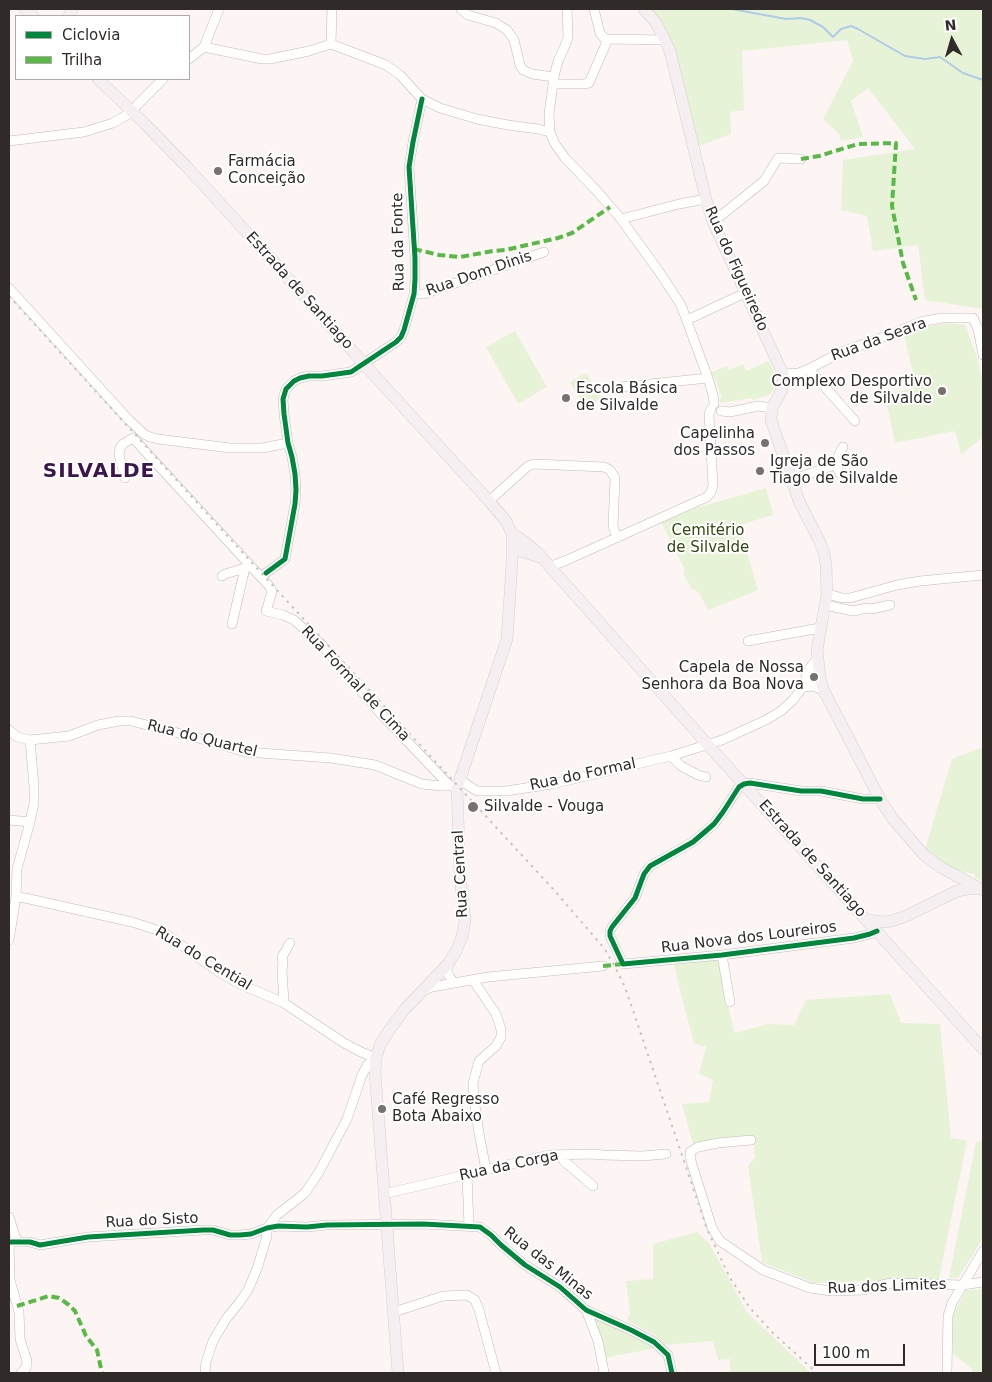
<!DOCTYPE html>
<html>
<head>
<meta charset="utf-8">
<style>
	body { margin:0 }
	#map { position:relative; width:992px; height:1382px; overflow:hidden; background:#fcf5f4; font-family:"DejaVu Sans",sans-serif }
	canvas { display:block }
	.frame { position:absolute; inset:0; border:10px solid #302b29; pointer-events:none }
	.legend { position:absolute; left:15px; top:15px; width:175px; height:65px; box-sizing:border-box; background:#fff; border:1px solid #acaaa9; margin:0; padding:6px 9px; list-style:none; font-size:15px; color:#302b29 }
	.legend li { display:flex; align-items:center; gap:10px; height:25px }
	.legend b { width:25px; border:1px solid #acaaa9 }
	.north { position:absolute; left:927px; top:15px; width:50px; height:50px; -webkit-text-stroke:4px #fff; paint-order:stroke; rotate:354deg; font-size:14px; font-weight:700; line-height:20px; text-align:center; color:#302b29 }
	.north::after { content:''; display:block; margin:auto; width:18px; height:22px; background:#302b29; clip-path:polygon(50% 0,100% 100%,50% 72%,0 100%) }
	.scale { position:absolute; left:814px; top:1344px; width:91px; height:22px; box-sizing:border-box; border:2px solid #302b29; border-top:0; padding-left:6px; font-size:15px; line-height:18px; white-space:nowrap; color:#302b29; -webkit-text-stroke:4px #fff; paint-order:stroke }
</style>
</head>
<body>
<div id="map">
<canvas width="992" height="1382"></canvas>
<div class="frame"></div>
<ul class="legend">
<li><b style="height:6px;background:#00873e"></b>Ciclovia</li>
<li><b style="height:6px;background:#58b947"></b>Trilha</li>
</ul>
<div class="north">N</div>
<div class="scale">100 m</div>
</div>
<script>
const c = document.querySelector('canvas').getContext('2d');
c.lineJoin = 'round';
function fill(path, color) { c.fillStyle = color; c.fill(path, 'evenodd'); }
const toPath = rows => new Path2D(rows.map(r => 'M' + r).join(''));
function strokePath(path, color, width, dash) { c.strokeStyle = color; c.lineWidth = width; c.lineCap = dash ? 'butt' : 'round'; c.setLineDash(dash || []); c.stroke(path); }
function write(font, color, halo, rows, align = 'center') {
  c.font = font + ' "DejaVu Sans",sans-serif'; c.lineWidth = 4; c.setLineDash([]); c.textBaseline = 'middle'; c.strokeStyle = halo; c.fillStyle = color; for (const [text, x, y, turn = 0] of rows) {
    c.save(); c.translate(x, y); c.rotate((+turn || 0) * Math.PI / 180); c.textAlign = isNaN(turn) ? turn : align; if (halo) c.strokeText(text, 0, 0); c.fillText(text, 0, 0); c.restore();
  }
}
fill(toPath([
	[649,9,983,9,983,309,925,300,918,245,873,251,867,216,841,210,843,160,915,149,868,88,851,101,863,137,841,141,839,134,823,119,853,61,847,40,742,51,744,110,730,112,731,134,696,147,674,50],
	[949,323,965,325,977,357,983,383,983,437,961,455,955,431,895,443,885,394,916,388,904,334,926,327],
	[515,331,547,387,518,404,486,347],
	[769,361,773,370,776,382,772,392,769,395,753,400,751,398,721,403,719,399,722,398,714,376,711,376,710,373,727,366,729,370,743,364,746,371],
	[586,373,601,398,585,408,570,382],
	[766,488,773,515,739,525,758,590,708,610,699,593,691,588,683,573,685,570,661,522,696,508],
	[983,747,983,881,975,878,975,874,957,871,938,860,925,849,952,759],
	[719,959,734,1033,768,1024,794,1025,806,1000,890,994,901,1023,940,1024,951,1138,967,1141,939,1279,813,1283,762,1262,748,1166,755,1157,753,1136,693,1144,682,1104,709,1102,713,1080,699,1074,706,1047,694,1043,683,1002,674,964],
	[983,1141,983,1238,958,1278,949,1278,976,1142],
	[697,1232,709,1243,747,1312,811,1373,730,1373,730,1359,718,1360,713,1341,665,1345,655,1335,627,1321,630,1314,626,1281,653,1279,653,1244],
	[983,1289,983,1373,972,1373,972,1369,953,1354,952,1318,966,1290],
	[594,1318,633,1334,656,1348,604,1358,601,1338]
]), '#e7f3d6');
strokePath(toPath([
	[732,9,786,19,801,18,810,20,823,27,833,37,841,29,851,26,858,29,905,56,925,59,940,57,963,73,983,80]
]), '#aecce8', 2);
const minor = toPath([
	[461,9,468,15,496,23,507,30,514,40,520,65,523,70,532,74,554,77],
	[567,9,568,38,564,48,558,61,554,77,549,114,550,132,555,144,565,158,596,190,621,219,660,273,681,305,708,378,713,395,714,404],
	[594,9,600,33,603,37,607,39],
	[607,39,665,40],
	[331,44,332,9],
	[204,47,219,9],
	[189,59,204,47,262,59,270,59,309,51,331,44,386,65,400,75,422,99,440,108,477,119,508,125,538,129,550,132],
	[553,84,584,84,589,83,605,46,607,39],
	[9,141,84,132,113,123,132,112,137,105,163,79],
	[621,219,679,204,706,199],
	[713,222,764,181,778,158,801,159],
	[9,288,128,419,144,434,150,437,158,439,230,448,262,448,288,443],
	[414,294,424,294,544,252],
	[687,320,745,293],
	[809,369,855,421],
	[783,374,799,373,809,369,839,353,892,334,920,322,942,318,973,318,978,329,983,355],
	[621,387,708,378],
	[721,411,730,412,758,406,772,408],
	[835,465,842,476,851,476],
	[125,478,119,455,120,448,123,444,133,438,270,587,272,592,266,611,283,615,294,620,321,644,381,714,449,785],
	[791,480,835,465,841,450,843,447],
	[489,501,528,466,534,464,604,467,610,470,615,478,613,526,617,538],
	[549,567,567,560,707,497,711,492,713,485,709,414,711,409],
	[266,573,285,559,295,504,296,490,295,474,292,457,288,443,284,414,283,399,286,389,294,381,300,378,309,376,322,376,351,372,396,342,401,337,404,330,414,294,415,280,415,258,409,167,413,142,422,99],
	[222,576,225,574,245,568],
	[827,594,843,598,850,598,897,585,920,581,983,575],
	[825,605,853,611,867,608,871,609,890,605],
	[232,624,245,568,251,566],
	[748,641,820,628],
	[803,687,814,686,824,691],
	[9,730,17,737,30,740,69,736,98,725,119,721,131,721,213,742,245,752,331,758,375,765,422,784,441,786,449,785,454,787],
	[671,756,681,766,698,775,706,777],
	[460,780,477,791,506,791,552,784,671,756,722,740,766,720,781,711,793,700,803,687,809,669,817,659],
	[9,820,30,822],
	[16,897,25,898,132,922,157,930,167,935,219,972,240,984,284,1003,344,1043,361,1052,376,1058],
	[877,931,870,934,854,938,722,955,623,964,610,936,610,931,612,927,635,898,644,874,650,866,693,842,714,824,723,812,739,787,744,784,750,783,801,791,821,791,863,799,880,799],
	[9,940,16,897,17,869,30,822,34,803,34,787,30,740],
	[722,955,730,1002],
	[448,964,447,971,449,976,454,983,488,977,603,966],
	[473,980,496,1014,501,1029,501,1037,496,1046,479,1061,473,1083,474,1099,479,1133,486,1170],
	[424,990,432,987,454,983],
	[284,1003,282,970,283,963,282,957,290,943],
	[751,1140,718,1143,698,1147,690,1152,691,1161,712,1228,720,1241,763,1270,810,1288,831,1291,864,1290,885,1284,895,1283,962,1285,983,1282],
	[561,1155,564,1161,593,1186],
	[467,1175,469,1226],
	[384,1194,549,1155,593,1154,603,1155,642,1156,666,1154],
	[9,1217,17,1242],
	[9,1242,30,1242,40,1245,88,1237,203,1230,213,1230,230,1235,240,1235,251,1234,267,1228,278,1226,307,1227,327,1225,423,1224,480,1227,491,1235,501,1245,525,1265,560,1287,586,1310,631,1330,654,1342,668,1355,672,1373],
	[9,1242,10,1280,19,1312,20,1339,27,1361,26,1368,21,1373],
	[586,1310,598,1341,604,1372],
	[394,1312,443,1296,467,1295,475,1300,479,1310,496,1373],
	[205,1373,206,1362,213,1341,226,1319,239,1303,248,1290,257,1269,267,1236,267,1228,277,1215,305,1193,319,1172,347,1119,362,1075,368,1064,376,1058],
	[947,1373,948,1316,952,1303,983,1251]
]);
const major = toPath([
	[25,9,33,16],
	[644,9,656,23,665,40,670,51,706,199,713,222,783,374,782,390,772,408,771,420,799,501,820,542,824,553,826,565,827,594,817,650,820,678,824,691,880,799,893,819,924,855,940,867,983,890],
	[69,16,72,9],
	[98,79,145,124,186,166,272,260,364,364,489,501,506,521,512,534,512,563,507,639,457,788,460,876,465,921,462,937,456,951,448,964,404,1010,388,1032,380,1045,376,1058,375,1072,398,1373],
	[512,534,521,539,537,552,708,745,983,1049],
	[512,542,516,549,520,551,540,557],
	[866,920,884,922,892,921,906,916,957,891,968,889,980,889]
]);
strokePath(minor, '#c1bbba', 10);
strokePath(major, '#d5d1d0', 12);
strokePath(minor, '#fffefd', 9);
strokePath(major, '#f6eff1', 11);
strokePath(toPath([
	[9,296,263,575,554,890,604,948,614,965,625,987,707,1229,730,1278,750,1308,773,1333,817,1373]
]), '#c6c4c3', 2, [2.5, 5]);
strokePath(toPath([
	[801,159,819,156,858,144,896,143,892,206,903,263,916,300],
	[414,249,439,255,460,257,493,251,505,250,558,238,572,233,610,207],
	[603,966,623,964],
	[17,1306,49,1296,59,1298,69,1305,75,1311,86,1336,97,1350,102,1373]
]), '#58b947', 4, [8, 4]);
strokePath(toPath([
	[266,573,285,559,295,504,296,490,295,474,292,457,288,443,284,414,283,399,286,389,294,381,300,378,309,376,322,376,351,372,396,342,401,337,404,330,414,294,415,280,415,258,409,167,413,142,422,99],
	[877,931,870,934,854,938,722,955,623,964,610,936,610,931,612,927,635,898,644,874,650,866,693,842,714,824,723,812,739,787,744,784,750,783,801,791,821,791,863,799,880,799],
	[9,1242,30,1242,40,1245,88,1237,203,1230,213,1230,230,1235,240,1235,251,1234,267,1228,278,1226,307,1227,327,1225,423,1224,480,1227,491,1235,501,1245,525,1265,560,1287,586,1310,631,1330,654,1342,668,1355,672,1373]
]), '#00873e', 5);
for (const [x, y, r, color] of [
	[218,171,5,"#777270"],
	[942,391,5,"#777270"],
	[566,398,5,"#777270"],
	[765,443,5,"#777270"],
	[760,471,5,"#777270"],
	[814,677,5,"#777270"],
	[473,807,6,"#777270"],
	[382,1109,5,"#777270"]
]) { const dot = new Path2D(); dot.arc(x, y, r, 0, 2 * Math.PI); c.fillStyle = color; c.fill(dot); strokePath(dot, '#fff', 2); }
write('15px', '#302b29', '#fff', [
	["Farmácia",228,162],
	["Conceição",228,179],
	["Complexo Desportivo",932,382,"right"],
	["de Silvalde",932,399,"right"],
	["Escola Básica",576,389],
	["de Silvalde",576,406],
	["Capelinha",755,434,"right"],
	["dos Passos",755,451,"right"],
	["Igreja de São",770,462],
	["Tiago de Silvalde",770,479],
	["Capela de Nossa",804,668,"right"],
	["Senhora da Boa Nova",804,685,"right"],
	["Silvalde - Vouga",484,807],
	["Café Regresso",392,1100],
	["Bota Abaixo",392,1117]
], 'left');
write('15px', '#302b29', '#fff', [
	["Rua da Fonte",399,242,-91],
	["Rua do Figueiredo",736,269,66],
	["Rua Dom Dinis",479,274,-19],
	["Estrada de Santiago",299,291,48],
	["Rua da Seara",879,340,-20],
	["Rua Formal de Cima",355,684,47],
	["Rua do Quartel",202,739,14],
	["Rua do Formal",583,775,-12],
	["Estrada de Santiago",812,859,48],
	["Rua Central",461,874,-93],
	["Rua Nova dos Loureiros",749,938,-7],
	["Rua do Cential",203,959,31],
	["Rua da Corga",509,1166,-12],
	["Rua do Sisto",152,1221,-3],
	["Rua das Minas",548,1264,38],
	["Rua dos Limites",887,1287,-2]
]);
write('15px', '#304810', '#fff', [
	["Cemitério",708,531],
	["de Silvalde",708,548]
]);
c.letterSpacing = '1px';
write('bold 20px', '#3b154b', '#fff', [
	["SILVALDE",99,472]
]);
c.letterSpacing = '0px';
</script>
</body>
</html>
